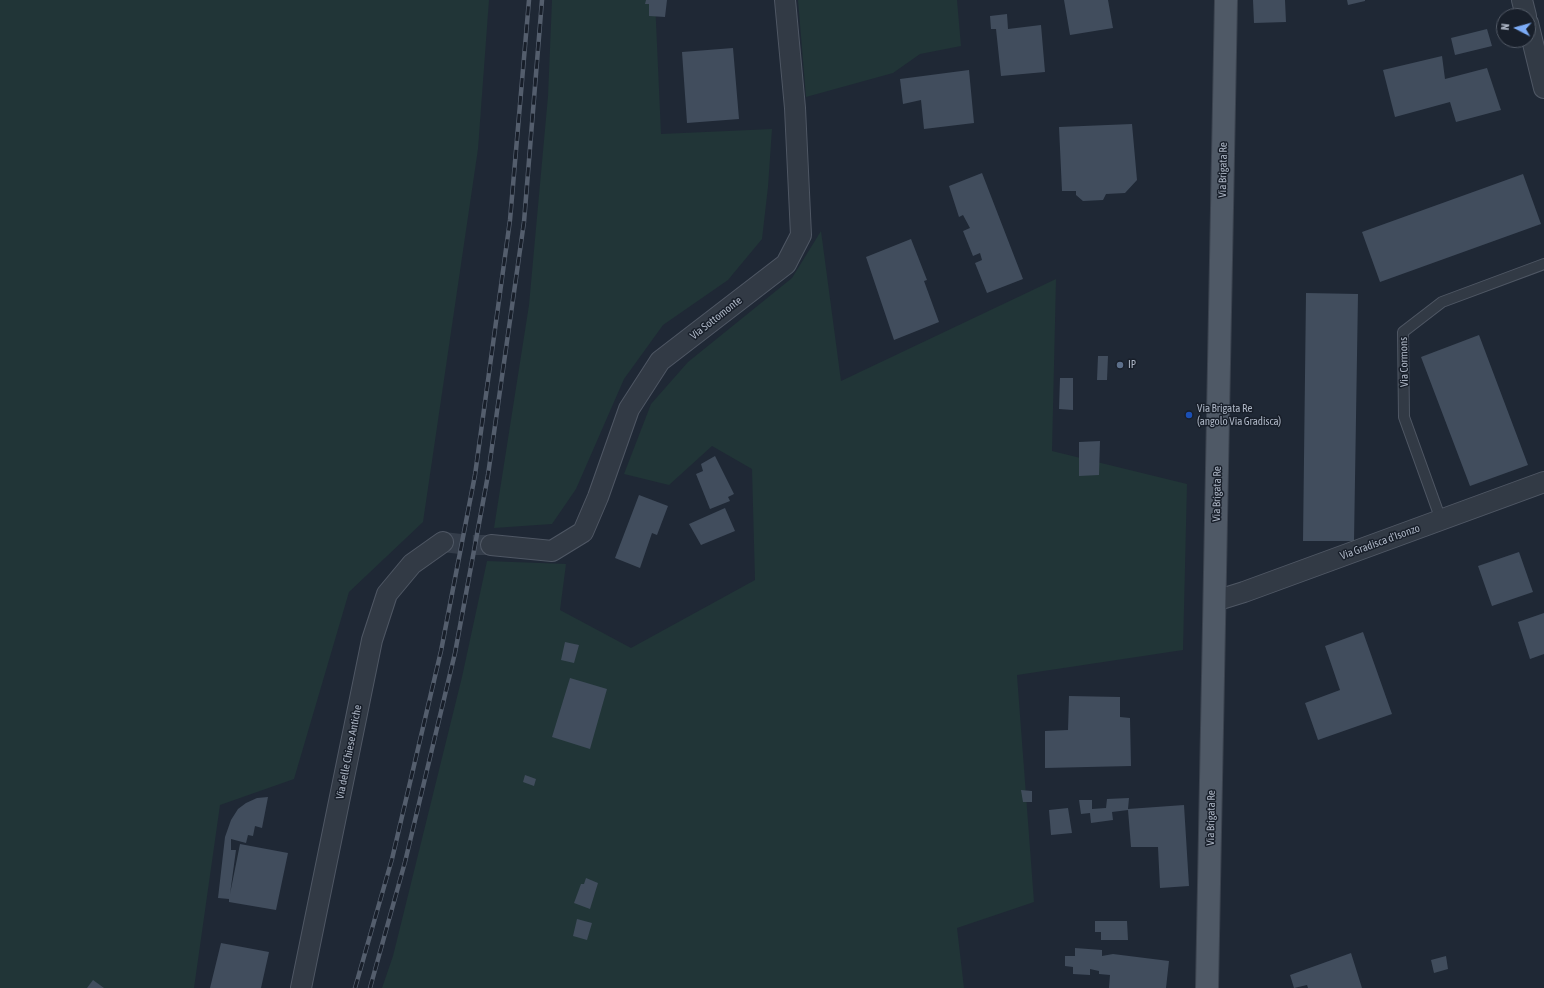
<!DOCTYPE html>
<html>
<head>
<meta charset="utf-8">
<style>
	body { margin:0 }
	#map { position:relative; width:1544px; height:988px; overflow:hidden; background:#1f2835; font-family:"Asap Condensed",sans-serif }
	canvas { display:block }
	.north { position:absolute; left:1496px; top:8px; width:40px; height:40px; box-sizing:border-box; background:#181f2a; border:1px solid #535b67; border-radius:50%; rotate:276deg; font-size:11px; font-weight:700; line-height:16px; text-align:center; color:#abb4c3 }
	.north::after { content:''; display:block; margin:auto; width:14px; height:18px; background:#7cacf7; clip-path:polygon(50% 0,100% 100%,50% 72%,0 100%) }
</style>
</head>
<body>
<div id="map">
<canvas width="1544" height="988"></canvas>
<div class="north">N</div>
</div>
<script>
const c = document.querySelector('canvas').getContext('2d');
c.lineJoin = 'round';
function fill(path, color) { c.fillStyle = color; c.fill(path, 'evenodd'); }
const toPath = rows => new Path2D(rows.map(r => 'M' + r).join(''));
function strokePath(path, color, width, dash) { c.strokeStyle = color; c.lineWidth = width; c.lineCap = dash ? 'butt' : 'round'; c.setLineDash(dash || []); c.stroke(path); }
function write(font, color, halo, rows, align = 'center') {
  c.font = font + ' "Asap Condensed",sans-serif'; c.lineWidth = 3; c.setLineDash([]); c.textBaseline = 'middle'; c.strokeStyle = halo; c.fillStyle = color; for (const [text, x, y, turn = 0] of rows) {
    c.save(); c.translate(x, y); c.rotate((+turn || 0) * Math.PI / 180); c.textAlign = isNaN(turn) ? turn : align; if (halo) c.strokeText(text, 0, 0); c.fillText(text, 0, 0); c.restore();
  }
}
fill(toPath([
	[0,0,489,0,478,149,423,522,349,592,294,779,220,805,194,988,0,988],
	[552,0,655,0,661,134,772,129,768,187,762,239,728,280,663,325,624,379,576,489,552,524,494,528,529,305,548,96],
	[798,0,957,0,961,46,920,54,893,73,806,97],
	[821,231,841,381,1056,279,1052,451,1187,484,1183,650,1017,675,1034,902,957,928,964,988,382,988,393,956,462,677,487,561,566,564,560,610,631,648,755,580,752,469,712,446,669,485,624,474,651,404,688,362,792,278]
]), '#213537');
fill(toPath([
	[646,0,667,0,665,17,649,16,649,4,645,4],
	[1064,0,1108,0,1113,28,1070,35],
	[1253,0,1285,0,1286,22,1254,23],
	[1347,0,1365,0,1365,1,1348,5],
	[1007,14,1008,29,1041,25,1045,72,1001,76,996,29,991,29,990,16],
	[1487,29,1492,46,1455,55,1451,38],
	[733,48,739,119,687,123,682,52],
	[1442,56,1445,79,1487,68,1501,110,1456,122,1450,102,1395,117,1383,70],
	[969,70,974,123,924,129,921,100,903,104,900,79],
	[1132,124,1137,180,1125,193,1106,194,1103,200,1083,201,1076,195,1076,191,1062,191,1059,127],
	[982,173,1023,279,987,293,975,263,982,260,980,253,973,256,963,231,970,228,963,215,959,217,949,186],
	[1523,174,1541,224,1380,282,1362,232],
	[911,239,927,280,924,281,939,322,894,340,866,257],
	[1306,293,1358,294,1354,541,1303,541],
	[1479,335,1528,465,1470,486,1421,357],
	[1098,356,1108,356,1107,380,1097,380],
	[1060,378,1073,378,1073,410,1059,409],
	[1100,441,1099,475,1079,476,1079,442],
	[715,456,734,494,728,497,730,501,710,509,696,474,703,471,701,464],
	[639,495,668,506,657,535,652,533,640,568,615,558],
	[725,508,735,531,701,545,689,524],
	[1519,552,1533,592,1492,606,1478,566],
	[1544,613,1544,654,1530,659,1518,622],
	[1363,632,1392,714,1318,740,1305,703,1340,690,1325,646],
	[565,642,579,645,574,663,561,660],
	[570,678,607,689,590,749,552,737],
	[1069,696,1120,697,1120,717,1130,718,1131,766,1045,768,1045,731,1068,730],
	[525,775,536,779,534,786,523,782],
	[1021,790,1032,791,1032,802,1023,802],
	[268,797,262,828,255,826,253,836,248,835,246,843,231,839,231,850,236,850,230,894,240,844,288,853,276,910,229,902,229,899,218,898,225,837,231,820,238,809,246,803,257,798],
	[1129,798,1128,809,1184,805,1189,886,1160,888,1158,847,1131,847,1128,810,1112,812,1113,820,1091,823,1090,813,1081,814,1079,800,1092,800,1092,809,1106,808,1107,799],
	[1068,808,1072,833,1051,835,1049,810],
	[586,878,598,883,590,909,574,903,581,884,584,884],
	[577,919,592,923,587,940,573,936],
	[1095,921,1127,921,1128,940,1101,940,1101,932,1095,932],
	[221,943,269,952,261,988,210,988],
	[1075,948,1102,950,1102,956,1113,954,1169,961,1166,988,1109,988,1110,975,1099,974,1099,971,1090,969,1090,975,1073,974,1073,967,1065,966,1065,956,1075,956],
	[1351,953,1362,988,1308,988,1307,985,1294,988,1290,975],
	[1446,956,1448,969,1434,973,1431,960],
	[93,980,104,988,87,988]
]), '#414d5d');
strokePath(toPath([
	[443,542,470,545,491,545]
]), '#343d4a', 20, [20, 10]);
const lane = toPath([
	[1441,520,1404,417,1403,332,1442,302,1544,264]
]);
const street = toPath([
	[1522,0,1526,16],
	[1528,23,1544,88],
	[491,545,552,551,583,532,598,497,629,409,660,361,786,264,801,235,795,108,785,0],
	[1215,601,1244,592,1544,482],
	[301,988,372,640,387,594,412,564,443,542]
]);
const primary = toPath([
	[1207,988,1226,0]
]);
strokePath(lane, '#4f5764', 12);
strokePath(street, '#4f5764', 22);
strokePath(primary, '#3b434f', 24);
strokePath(lane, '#323a45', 10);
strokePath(street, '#323a45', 20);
strokePath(primary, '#4f5966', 22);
const rail = toPath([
	[355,988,392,859,441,651,475,475,510,220,529,0],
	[370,988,405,862,455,653,488,475,524,222,542,0]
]);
strokePath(rail, '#545e6d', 4.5);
strokePath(rail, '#181f2a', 3, [9]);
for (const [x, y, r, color] of [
	[1120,365,4,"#5c6f8a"],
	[1189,415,4,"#1a4fb4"]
]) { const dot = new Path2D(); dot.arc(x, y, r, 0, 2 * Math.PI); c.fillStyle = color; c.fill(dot); strokePath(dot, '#181f2a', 1.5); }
write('11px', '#abb4c3', '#181f2a', [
	["Via Brigata Re",1223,170,-89],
	["Via Sottomonte",716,318,-38],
	["Via Cormons",1404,362,-91],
	["Via Brigata Re",1217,494,-89],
	["Via Gradisca d'Isonzo",1380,542,-20],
	["Via delle Chiese Antiche",349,752,-79],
	["Via Brigata Re",1211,818,-89]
]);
write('11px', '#abb4c3', '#181f2a', [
	["IP",1128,365],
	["Via Brigata Re",1197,409],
	["(angolo Via Gradisca)",1197,422]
], 'left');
</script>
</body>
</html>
